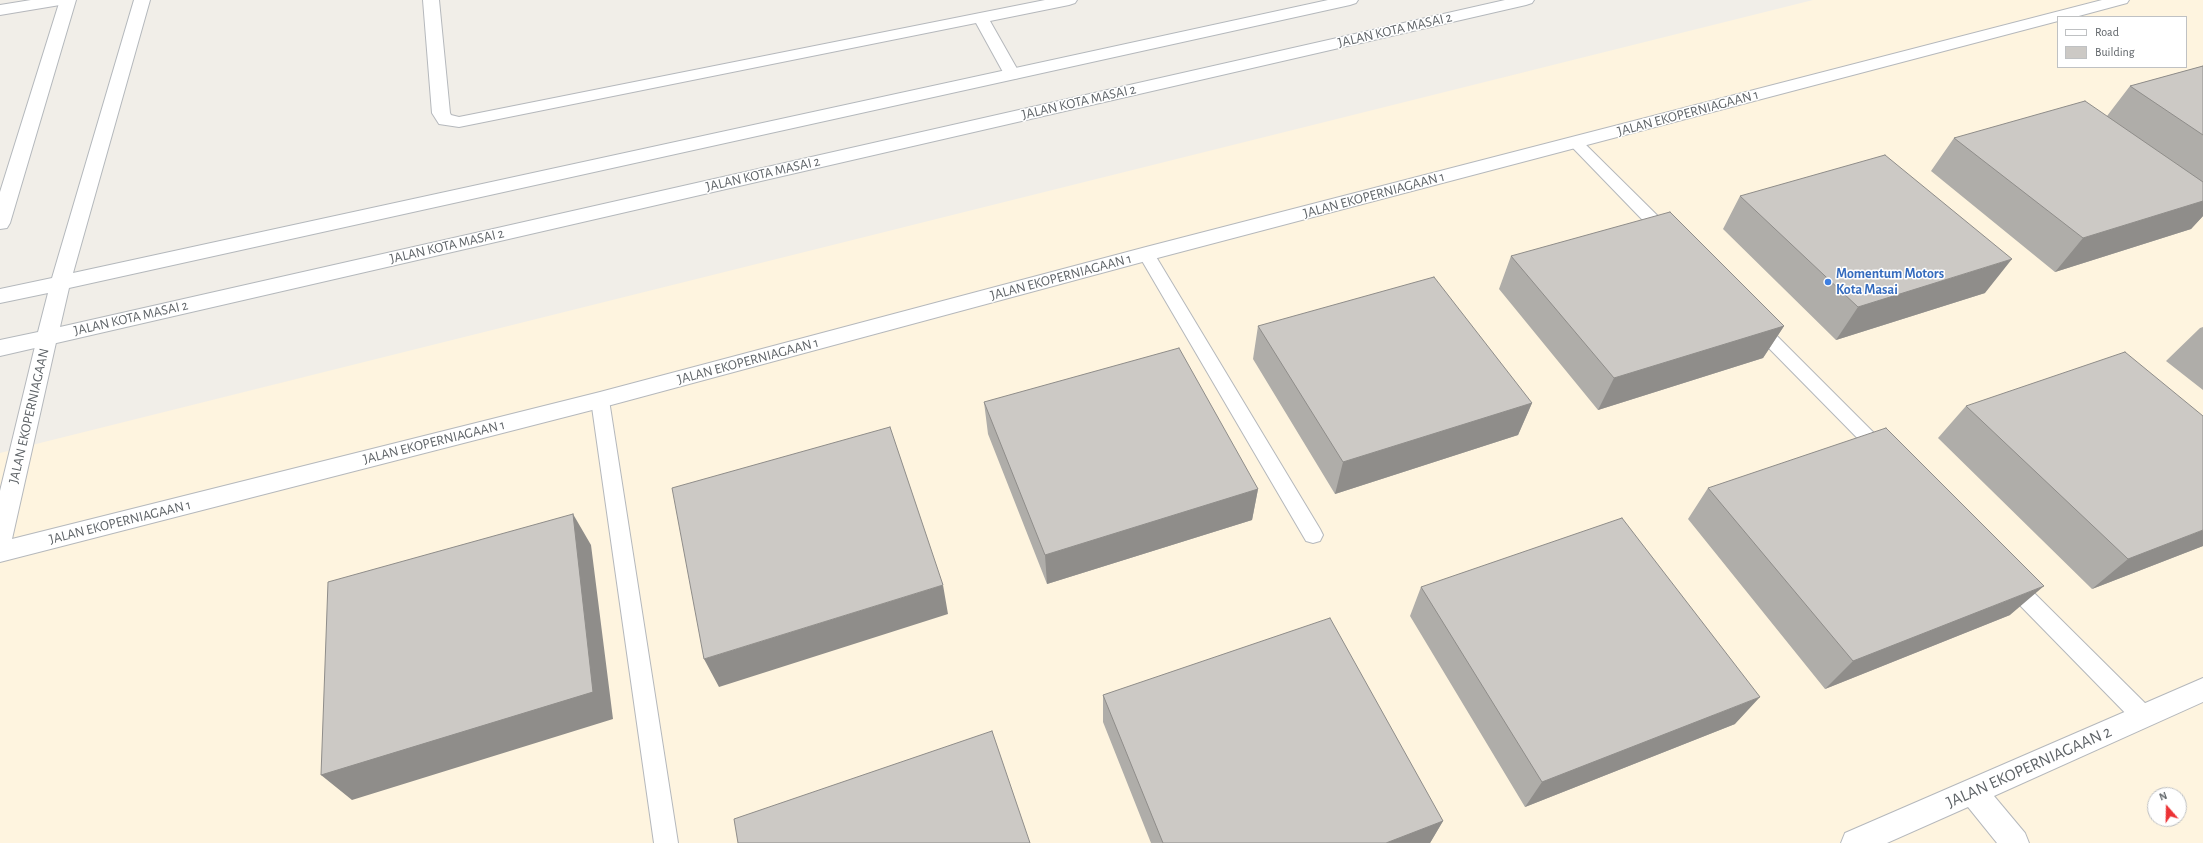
<!DOCTYPE html>
<html>
<head>
<meta charset="utf-8">
<style>
	body { margin:0 }
	#map { position:relative; width:2203px; height:843px; overflow:hidden; background:#f1eee8; font-family:"Alegreya Sans",sans-serif }
	canvas { display:block }
	.legend { position:absolute; left:2057px; top:16px; width:130px; height:52px; box-sizing:border-box; background:#fff; border:1px solid #bfc1c3; margin:0; padding:5px 7px; list-style:none; font-size:12px; color:#5f6468 }
	.legend li { display:flex; align-items:center; gap:8px; height:20px }
	.legend b { width:20px; border:1px solid #bfc1c3 }
	.north { position:absolute; left:2147px; top:787px; width:40px; height:40px; box-sizing:border-box; background:#fff; border:1px solid #bfc1c3; border-radius:50%; rotate:340deg; font-size:11px; font-weight:700; line-height:16px; text-align:center; color:#5f6468 }
	.north::after { content:''; display:block; margin:auto; width:14px; height:18px; background:#ec3235; clip-path:polygon(50% 0,100% 100%,50% 72%,0 100%) }
</style>
</head>
<body>
<div id="map">
<canvas width="2203" height="843"></canvas>
<ul class="legend">
<li><b style="height:5px;background:#fff"></b>Road</li>
<li><b style="height:11px;background:#ccc9c5"></b>Building</li>
</ul>
<div class="north">N</div>
</div>
<script>
const c = document.querySelector('canvas').getContext('2d');
c.lineJoin = 'round';
function fill(path, color) { c.fillStyle = color; c.fill(path, 'evenodd'); }
const toPath = rows => new Path2D(rows.map(r => 'M' + r).join(''));
function strokePath(path, color, width, dash) { c.strokeStyle = color; c.lineWidth = width; c.lineCap = dash ? 'butt' : 'round'; c.setLineDash(dash || []); c.stroke(path); }
function write(font, color, halo, rows, align = 'center') {
  c.font = font + ' "Alegreya Sans",sans-serif'; c.lineWidth = 3; c.setLineDash([]); c.textBaseline = 'middle'; c.strokeStyle = halo; c.fillStyle = color; for (const [text, x, y, turn = 0] of rows) {
    c.save(); c.translate(x, y); c.rotate((+turn || 0) * Math.PI / 180); c.textAlign = isNaN(turn) ? turn : align; if (halo) c.strokeText(text, 0, 0); c.fillText(text, 0, 0); c.restore();
  }
}
fill(toPath([
	[1813,0,2203,0,2203,843,0,843,0,453],
	[2058,17,2186,17,2186,67,2058,67],
	[2155,795,2179,795,2179,819,2155,819]
]), '#fef4df');
const lane = toPath([
	[1575,137,1580,139,1672,230,1674,234,1672,238,1666,239,1660,238,1570,145,1568,142,1570,139,1575,137],
	[1146,248,1152,250,1320,529,1323,535,1320,541,1313,543,1306,541,1138,254,1140,250,1146,248],
	[1756,319,1762,321,1889,448,1892,453,1889,458,1883,460,1877,458,1750,329,1748,325,1750,321,1756,319],
	[600,393,606,395,609,400,678,843,654,843,591,400,594,395,600,393],
	[2010,573,2017,576,2151,709,2154,716,2151,723,2143,726,2135,723,2003,588,2000,582,2003,576,2010,573]
]);
const street = toPath([
	[31,0,68,0,66,3,60,5,0,15,0,5,31,0],
	[423,0,439,0,450,113,451,115,459,117,1045,0,1077,0,1075,3,1069,5,990,21,1020,74,1018,78,1012,79,1006,78,1004,74,976,23,459,127,439,124,432,113,423,0],
	[2102,0,2129,0,2127,3,2075,17,2058,17,2058,21,1146,261,600,408,0,562,0,491,37,338,40,333,47,330,54,333,57,338,12,539,600,392,1146,247,2102,0],
	[2203,678,2203,702,1994,796,2025,833,2029,843,1997,843,1968,807,1887,843,1841,843,1845,833,2203,678]
]);
const secondary = toPath([
	[60,0,76,0,10,223,7,228,0,229,0,192,60,0],
	[134,0,150,0,73,273,1328,0,1358,0,1356,3,1350,5,69,288,60,327,1505,0,1534,0,1532,3,1526,5,0,356,0,340,38,332,48,293,0,303,0,289,52,278,134,0]
]);
strokePath(lane, '#b5b8bc', 2);
strokePath(street, '#b5b8bc', 2);
strokePath(secondary, '#b4b8bc', 2);
fill(lane, '#fff');
fill(street, '#fff');
fill(secondary, '#fff');
fill(toPath([
	[2203,66,2203,216,2191,229,2055,272,1931,171,1954,138,2107,116,2130,86],
	[1740,196,1985,293,1836,340,1723,229],
	[1511,256,1784,326,1763,358,1598,410,1499,289],
	[1258,326,1532,403,1518,435,1335,494,1253,359],
	[2203,327,2203,390,2166,361,2200,328],
	[984,402,1258,489,1252,520,1047,584,988,434],
	[1966,406,2203,546,2092,589,1938,438],
	[1708,488,2010,615,1825,689,1688,519],
	[1421,587,1735,724,1525,807,1410,616],
	[1103,695,1443,821,1430,843,1151,843,1103,722]
]), '#afada9');
fill(toPath([
	[2203,201,2203,216,2191,229,2055,272,2083,238],
	[2012,259,1985,293,1836,340,1858,307],
	[1784,326,1763,358,1598,410,1614,378],
	[1532,403,1518,435,1335,494,1343,462],
	[1258,489,1252,520,1047,584,1045,555],
	[573,514,591,545,613,719,352,800,321,775],
	[2203,530,2203,546,2092,589,2128,559],
	[943,585,948,614,719,687,704,659],
	[2044,586,2010,615,1825,689,1853,661],
	[1760,697,1735,724,1525,807,1542,782],
	[1443,821,1430,843,1386,843]
]), '#8f8d8a');
const building = toPath([
	[2203,66,2203,135,2130,86,2203,66],
	[2085,101,2203,182,2203,201,2083,238,1954,138,2085,101],
	[1885,155,2012,259,1858,307,1740,196,1885,155],
	[1670,212,1784,326,1614,378,1511,256,1670,212],
	[1434,277,1532,403,1343,462,1258,326,1434,277],
	[1179,348,1258,489,1045,555,984,402,1179,348],
	[2125,352,2203,416,2203,530,2128,559,1966,406,2125,352],
	[890,427,943,585,704,659,672,488,890,427],
	[1886,428,2044,586,1853,661,1708,488,1886,428],
	[573,514,593,692,321,775,328,582,573,514],
	[1622,518,1760,697,1542,782,1421,587,1622,518],
	[1330,618,1443,821,1386,843,1163,843,1103,695,1330,618],
	[992,731,1030,843,738,843,734,819,992,731]
]);
fill(building, '#ccc9c5');
strokePath(building, '#8f8d8a', 1);
for (const [x, y, r, color] of [
	[1828,282,4,"#3f7fe0"]
]) { const dot = new Path2D(); dot.arc(x, y, r, 0, 2 * Math.PI); c.fillStyle = color; c.fill(dot); strokePath(dot, '#fff', 1.5); }
write('14px', '#5f6468', '#fff', [
	["JALAN KOTA MASAI 2",1395,30,-13],
	["JALAN KOTA MASAI 2",1079,102,-13],
	["JALAN EKOPERNIAGAAN 1",1688,113,-15],
	["JALAN KOTA MASAI 2",763,174,-13],
	["JALAN EKOPERNIAGAAN 1",1374,195,-15],
	["JALAN KOTA MASAI 2",447,246,-13],
	["JALAN EKOPERNIAGAAN 1",1061,277,-15],
	["JALAN KOTA MASAI 2",131,318,-13],
	["JALAN EKOPERNIAGAAN 1",748,361,-15],
	["JALAN EKOPERNIAGAAN",29,416,-77],
	["JALAN EKOPERNIAGAAN 1",434,442,-14],
	["JALAN EKOPERNIAGAAN 1",120,522,-14]
]);
write('bold 14px', '#366cbe', '#fff', [
	["Momentum Motors",1836,274],
	["Kota Masai",1836,290]
], 'left');
write('17px', '#5f6468', '#fff', [
	["JALAN EKOPERNIAGAAN 2",2029,767,-24]
]);
</script>
</body>
</html>
